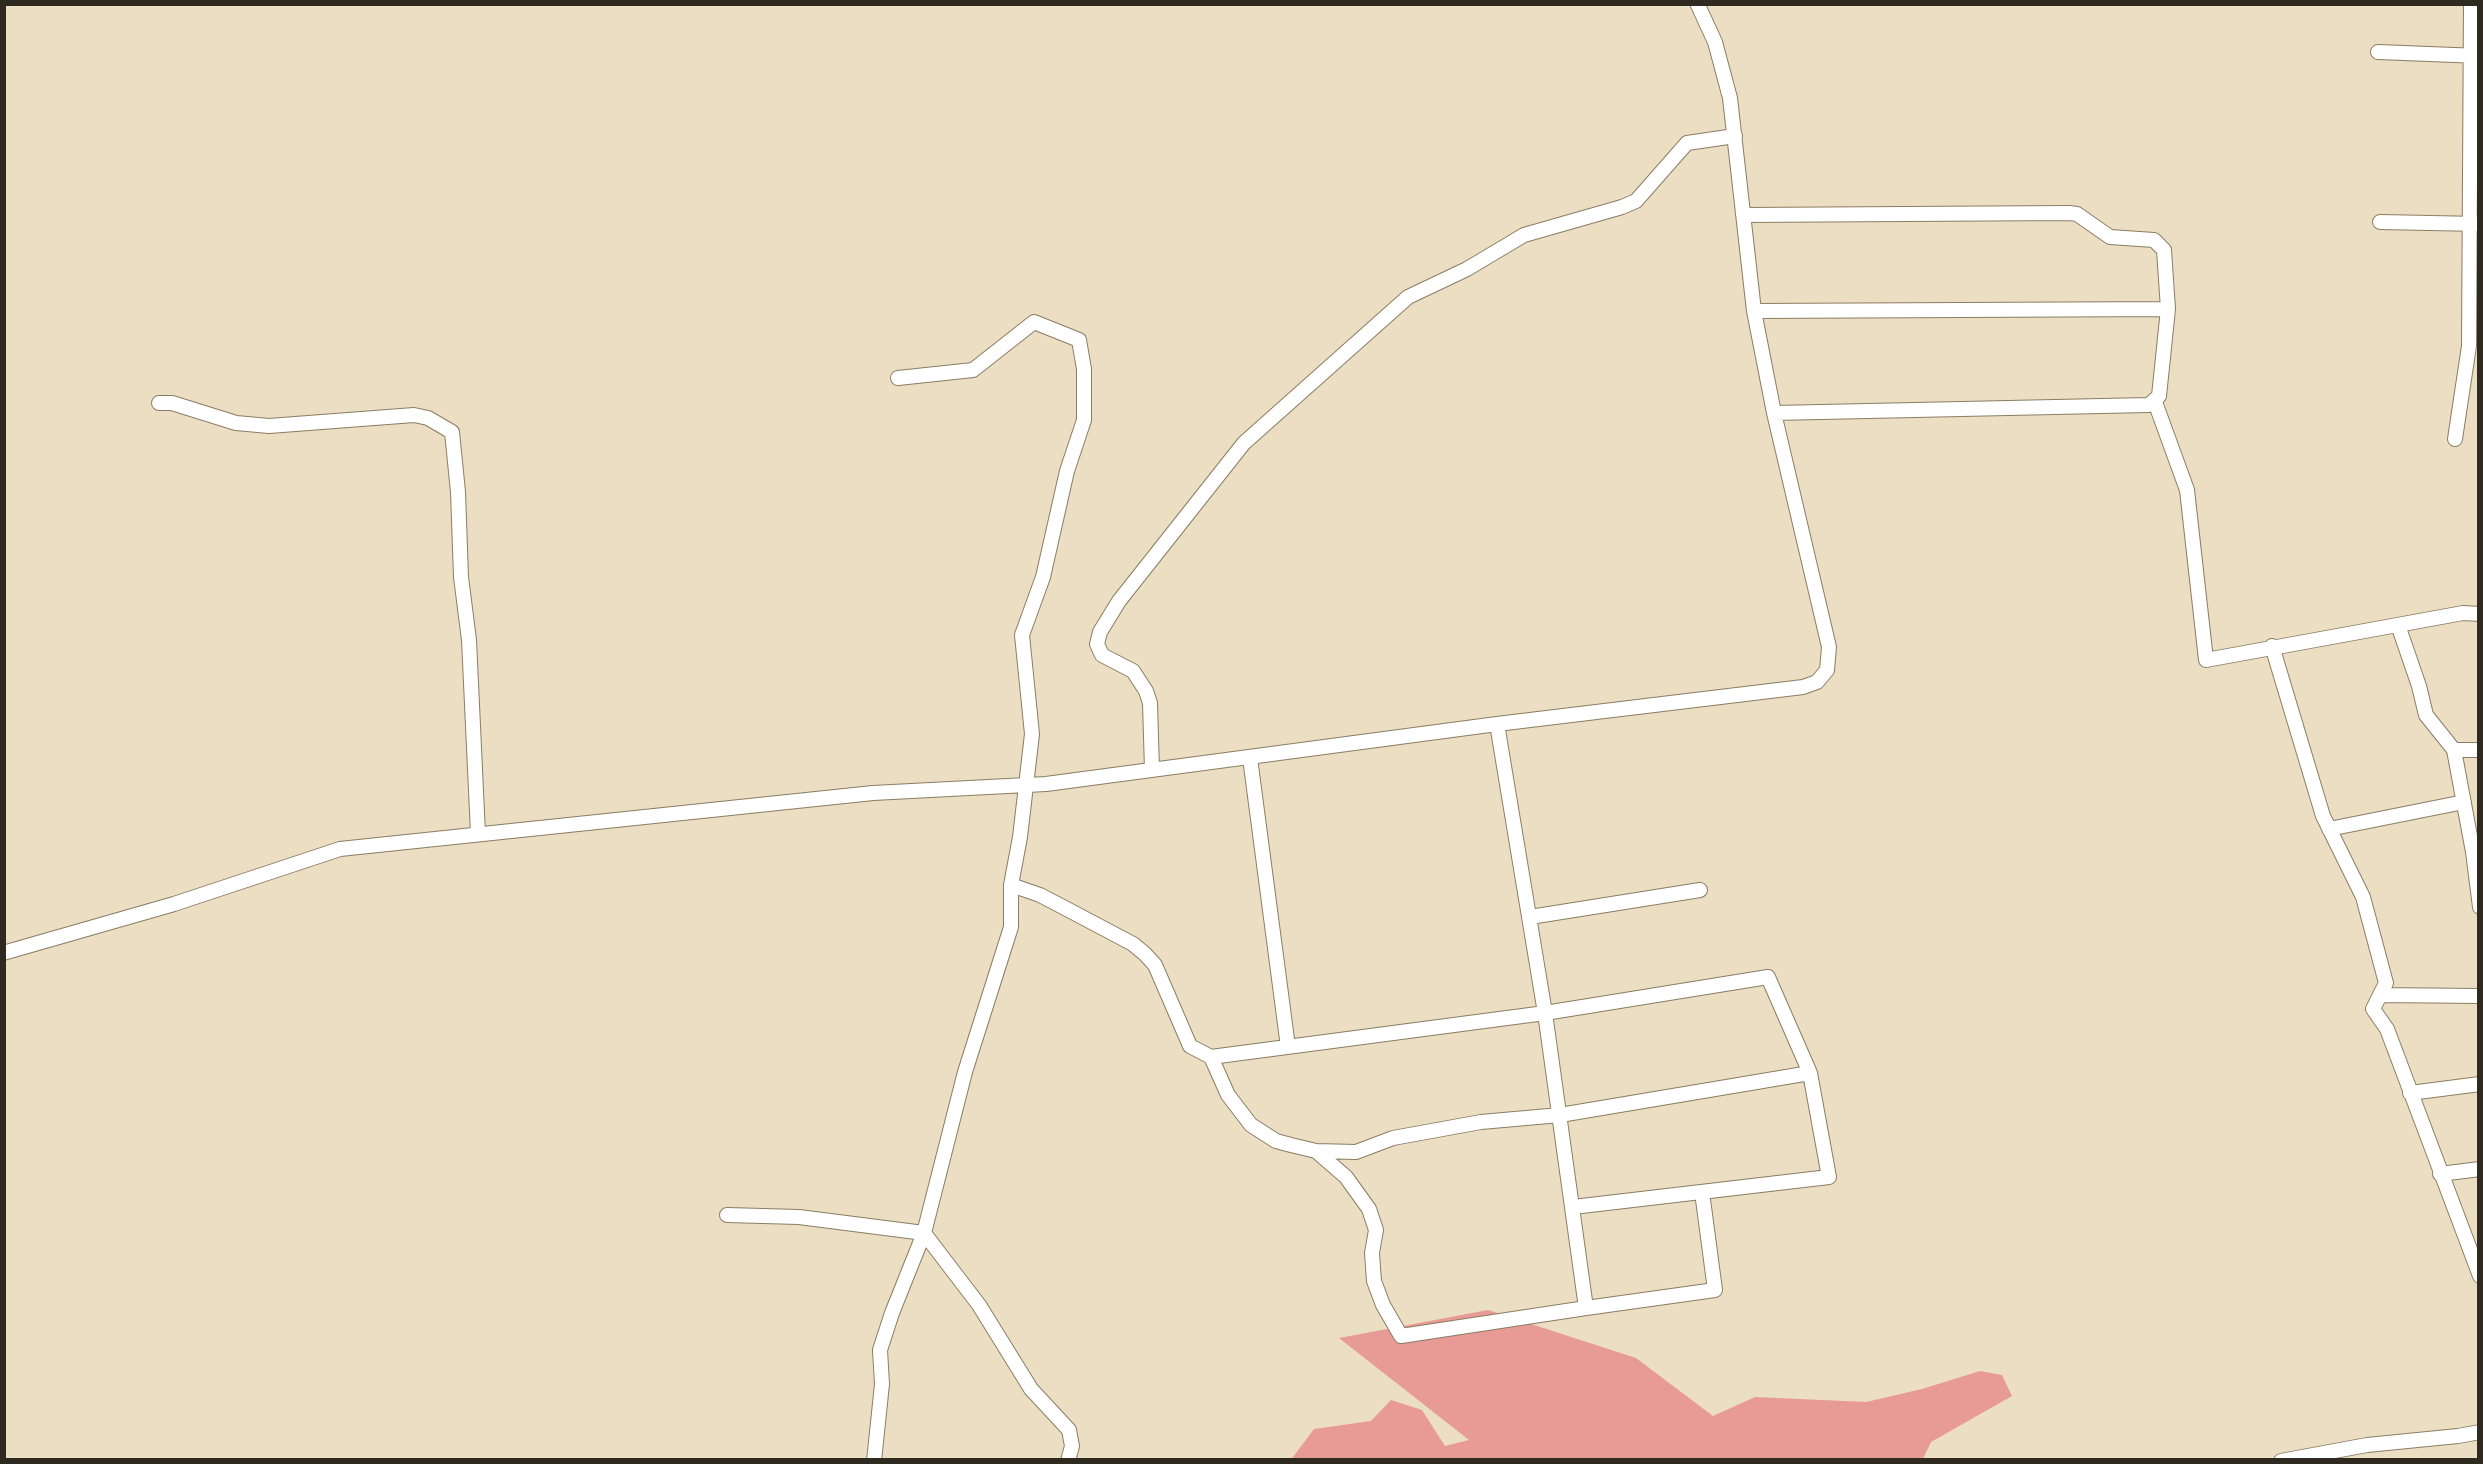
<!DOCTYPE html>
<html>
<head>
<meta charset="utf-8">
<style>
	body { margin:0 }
	#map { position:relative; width:2483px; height:1464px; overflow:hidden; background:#ecdec2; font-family:Ubuntu,sans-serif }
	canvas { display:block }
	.frame { position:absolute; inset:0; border:6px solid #2f2a1f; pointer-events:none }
</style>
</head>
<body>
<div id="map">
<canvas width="2483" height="1464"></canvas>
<div class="frame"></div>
</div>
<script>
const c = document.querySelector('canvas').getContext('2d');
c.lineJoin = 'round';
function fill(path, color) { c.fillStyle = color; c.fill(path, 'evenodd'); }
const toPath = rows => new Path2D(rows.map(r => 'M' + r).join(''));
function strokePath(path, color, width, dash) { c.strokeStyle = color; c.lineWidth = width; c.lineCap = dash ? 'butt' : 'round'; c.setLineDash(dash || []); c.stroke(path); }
fill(toPath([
	[1488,1310,1636,1358,1713,1416,1755,1397,1866,1402,1922,1389,1980,1371,2002,1375,2012,1396,1931,1442,1922,1461,1290,1461,1314,1429,1371,1421,1391,1400,1422,1410,1445,1446,1469,1440,1339,1338]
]), '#e89b96');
const minor = toPath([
	[2378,52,2480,56],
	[1743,215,2069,213,2077,214,2110,237,2154,240,2164,250,2168,309,2159,396,2149,405,1774,413],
	[2380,222,2480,224],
	[1754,311,2168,309],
	[2155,402,2187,490,2206,660,2463,613,2480,614],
	[159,403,172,403,236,423,269,426,414,415,428,418,452,432,458,492,461,577,469,640,478,834],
	[2455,439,2469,346,2471,3],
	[2398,625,2419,686,2426,715,2454,750,2473,852,2480,907],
	[2272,646,2323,816,2363,897,2386,983,2373,1009,2387,1029,2480,1276],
	[1497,724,1545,1013,1586,1308,1715,1290,1702,1192],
	[2454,750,2480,750],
	[1250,758,1288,1047],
	[1152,770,1150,703,1146,691,1133,671,1102,655,1097,644,1100,632,1119,601,1244,443,1408,297,1467,269,1524,235,1622,207,1636,201,1687,143,1735,136],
	[2329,829,2464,802],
	[1011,885,1040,895,1063,907,1133,944,1145,954,1155,965,1190,1046,1211,1057,1228,1095,1251,1125,1276,1141,1291,1145,1316,1151,1356,1152,1393,1138,1481,1122,1560,1115,1810,1073,1829,1177,1573,1207],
	[1530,917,1700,890],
	[3,953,174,904,340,849,873,793,1046,784,1497,724,1803,687,1817,682,1827,670,1829,647,1774,413,1754,311,1730,98,1715,42,1697,3],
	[2380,995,2480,996],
	[1211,1057,1545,1013,1768,977,1810,1073],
	[2410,1093,2480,1084],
	[1316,1151,1346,1177,1369,1209,1376,1230,1372,1253,1374,1281,1383,1305,1401,1336,1586,1308],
	[2440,1174,2480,1169],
	[727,1215,799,1217,924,1233,979,1305,1031,1389,1069,1430,1072,1446,1068,1461],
	[874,1461,882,1384,880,1350,892,1313,924,1233,965,1072,1011,927,1011,885,1020,837,1032,734,1022,635,1043,577,1067,471,1084,420,1084,369,1079,340,1034,322,973,370,898,378],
	[2281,1461,2367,1445,2458,1436,2480,1432]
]);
strokePath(minor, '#8a7d63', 16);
strokePath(minor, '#fff', 14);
</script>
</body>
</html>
